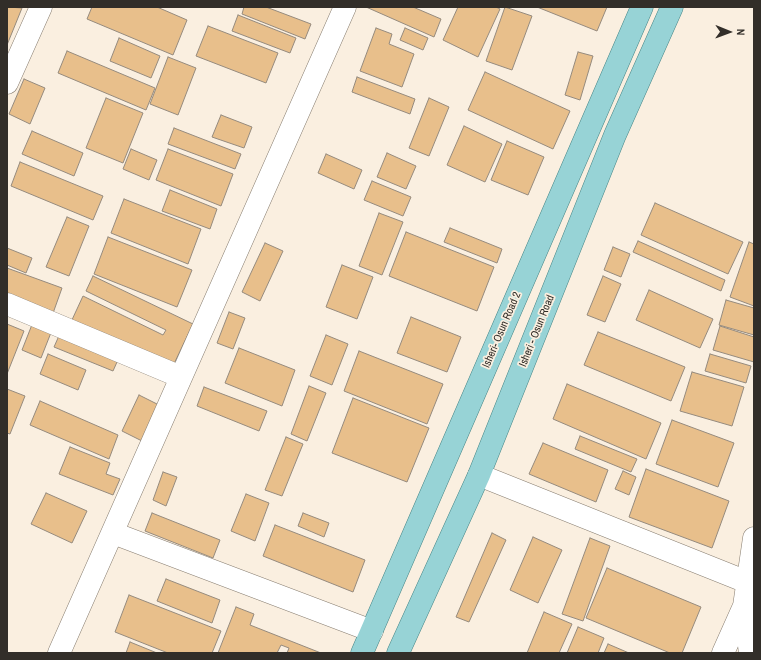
<!DOCTYPE html>
<html>
<head>
<meta charset="utf-8">
<style>
	body { margin:0 }
	#map { position:relative; width:761px; height:660px; overflow:hidden; background:#faefe0; font-family:"Archivo Narrow",sans-serif }
	canvas { display:block }
	.frame { position:absolute; inset:0; border:8px solid #322e29; pointer-events:none }
	.north { position:absolute; left:709px; top:12px; width:40px; height:40px; -webkit-text-stroke:3px #faefe0; paint-order:stroke; rotate:91deg; font-size:11px; font-weight:700; line-height:16px; text-align:center; color:#322e29 }
	.north::after { content:''; display:block; margin:auto; width:14px; height:18px; background:#322e29; clip-path:polygon(50% 0,100% 100%,50% 72%,0 100%) }
</style>
</head>
<body>
<div id="map">
<canvas width="761" height="660"></canvas>
<div class="frame"></div>
<div class="north">N</div>
</div>
<script>
const c = document.querySelector('canvas').getContext('2d');
c.lineJoin = 'round';
function fill(path, color) { c.fillStyle = color; c.fill(path, 'evenodd'); }
const toPath = rows => new Path2D(rows.map(r => 'M' + r).join(''));
function strokePath(path, color, width, dash) { c.strokeStyle = color; c.lineWidth = width; c.lineCap = dash ? 'butt' : 'round'; c.setLineDash(dash || []); c.stroke(path); }
function write(font, color, halo, rows, align = 'center') {
  c.font = font + ' "Archivo Narrow",sans-serif'; c.lineWidth = 3.5; c.setLineDash([]); c.textBaseline = 'middle'; c.strokeStyle = halo; c.fillStyle = color; for (const [text, x, y, turn = 0] of rows) {
    c.save(); c.translate(x, y); c.rotate((+turn || 0) * Math.PI / 180); c.textAlign = isNaN(turn) ? turn : align; if (halo) c.strokeText(text, 0, 0); c.fillText(text, 0, 0); c.restore();
  }
}
const building = toPath([
	[8,7,22,8,7,45,7,10,8,7],
	[92,7,157,7,187,20,173,55,87,19,92,7],
	[244,7,266,7,311,24,305,39,242,14,244,7],
	[366,7,413,7,441,19,434,37,366,7],
	[458,7,496,7,500,9,478,57,443,40,458,7],
	[505,7,532,16,512,70,486,61,505,7],
	[537,7,607,7,597,31,537,7],
	[238,15,296,38,290,53,232,31,238,15],
	[208,26,278,53,266,83,196,56,208,26],
	[376,28,392,34,389,44,414,54,402,87,360,71,376,28],
	[405,28,428,38,423,50,400,40,405,28],
	[119,38,160,56,151,78,110,61,119,38],
	[67,51,155,88,146,110,58,73,67,51],
	[578,52,593,56,580,100,565,95,578,52],
	[168,57,196,68,178,115,150,104,168,57],
	[485,72,570,111,553,149,468,110,485,72],
	[357,77,415,99,410,114,352,92,357,77],
	[24,79,45,88,30,124,9,114,24,79],
	[106,98,143,113,123,163,86,148,106,98],
	[429,98,449,107,429,156,409,148,429,98],
	[221,115,252,127,244,148,212,137,221,115],
	[464,126,502,144,485,182,447,165,464,126],
	[174,128,241,154,235,169,168,144,174,128],
	[32,131,83,153,74,176,22,154,32,131],
	[507,141,544,157,528,195,491,180,507,141],
	[131,149,157,160,149,180,123,169,131,149],
	[168,149,233,174,221,206,156,180,168,149],
	[387,153,416,166,406,189,377,177,387,153],
	[326,154,362,170,354,189,318,173,326,154],
	[20,162,103,196,93,220,11,186,20,162],
	[372,181,411,197,403,216,364,200,372,181],
	[170,190,217,209,210,229,162,211,170,190],
	[124,199,201,229,188,264,111,233,124,199],
	[655,203,743,242,728,274,641,235,655,203],
	[379,213,403,222,382,275,359,266,379,213],
	[67,217,89,226,69,276,46,267,67,217],
	[450,228,502,249,497,263,444,242,450,228],
	[406,232,494,267,477,311,389,276,406,232],
	[108,237,192,270,177,307,94,274,108,237],
	[638,241,725,280,721,291,633,252,638,241],
	[749,242,754,244,754,306,730,297,749,242],
	[265,243,283,251,260,301,242,292,265,243],
	[613,247,630,254,621,277,604,270,613,247],
	[7,248,32,258,26,273,7,265,7,248],
	[342,265,373,277,357,319,326,307,342,265],
	[7,268,62,288,52,316,7,300,7,268],
	[93,276,193,324,171,370,71,322,83,296,163,335,166,330,86,291,93,276],
	[603,276,621,284,605,322,587,315,603,276],
	[649,290,713,319,700,348,636,320,649,290],
	[726,300,754,308,754,335,719,325,726,300],
	[229,312,245,318,233,349,217,343,229,312],
	[35,317,54,325,41,358,22,350,35,317],
	[411,317,461,337,447,372,397,353,411,317],
	[7,324,24,331,7,374,7,324],
	[720,326,754,337,754,362,713,350,720,326],
	[62,329,121,353,113,371,54,347,62,329],
	[598,332,685,367,671,401,584,365,598,332],
	[326,335,348,344,332,385,310,376,326,335],
	[239,348,295,370,282,406,225,383,239,348],
	[359,351,443,384,427,424,344,391,359,351],
	[48,354,86,370,78,390,40,374,48,354],
	[710,354,751,366,746,383,705,371,710,354],
	[692,372,744,387,732,426,680,411,692,372],
	[567,384,661,423,646,459,553,419,567,384],
	[309,386,326,393,307,441,291,434,309,386],
	[204,387,267,411,259,431,197,406,204,387],
	[7,389,25,396,10,434,7,433,7,389],
	[139,395,159,405,142,441,122,431,139,395],
	[353,398,429,428,407,482,332,453,353,398],
	[40,401,118,435,109,459,30,425,40,401],
	[672,420,734,443,718,487,656,464,672,420],
	[580,436,637,459,631,472,575,449,580,436],
	[286,437,303,444,282,496,265,490,286,437],
	[543,443,608,470,596,502,529,474,543,443],
	[70,447,110,463,106,474,120,479,113,495,59,474,70,447],
	[646,469,729,501,712,548,629,517,646,469],
	[623,471,636,477,629,495,615,489,623,471],
	[163,472,177,477,166,506,153,500,163,472],
	[46,493,87,511,72,543,31,524,46,493],
	[246,494,269,503,255,541,231,531,246,494],
	[152,513,220,540,213,558,145,531,152,513],
	[303,513,329,523,324,537,298,526,303,513],
	[275,525,365,560,353,592,263,556,275,525],
	[492,533,506,540,469,622,456,617,492,533],
	[533,537,562,550,538,603,510,590,533,537],
	[590,538,610,546,583,621,562,614,590,538],
	[607,568,701,607,682,653,670,653,586,618,607,568],
	[166,579,220,600,212,623,157,601,166,579],
	[129,595,221,631,212,653,168,653,115,632,129,595],
	[236,607,254,614,250,625,321,653,287,653,289,648,281,645,277,653,218,653,236,607],
	[544,612,572,624,559,653,527,653,544,612],
	[578,627,604,638,598,653,567,653,578,627],
	[130,642,157,653,126,653,130,642],
	[608,644,629,653,604,653,608,644]
]);
fill(building, '#e8bf8b');
strokePath(building, '#958a7d', 1);
const minor = toPath([
	[7,83,41,7],
	[7,304,181,377],
	[479,475,747,582],
	[113,533,372,631],
	[744,606,750,653],
	[59,653,345,7],
	[723,653,744,606,754,538]
]);
const major = toPath([
	[362,653,642,7],
	[398,653,479,475,615,135,672,7]
]);
strokePath(minor, '#887e71', 23);
strokePath(major, '#478687', 23);
strokePath(minor, '#fff', 22);
strokePath(major, '#97d3d6', 22);
write('11px', '#322e29', '#faefe0', [
	["Isheri- Osun Road 2",502,330,-67],
	["Isheri - Osun Road",537,331,-68]
]);
</script>
</body>
</html>
